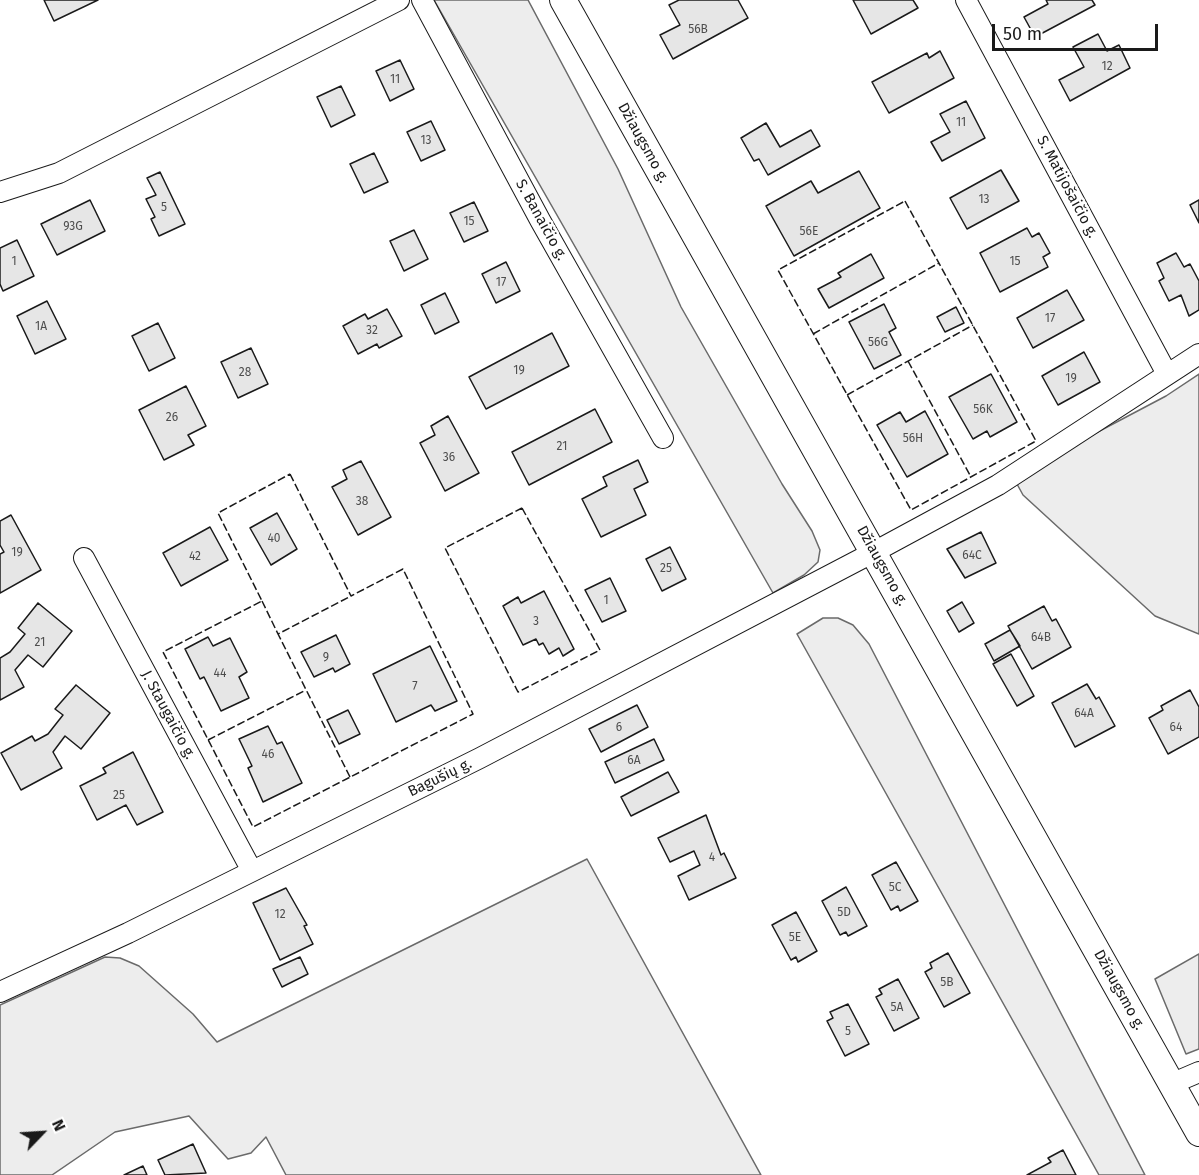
<!DOCTYPE html>
<html>
<head>
<meta charset="utf-8">
<style>
	body { margin:0 }
	#map { position:relative; width:1199px; height:1175px; overflow:hidden; background:#fff; font-family:"Fira Sans",sans-serif }
	canvas { display:block }
	.north { position:absolute; left:12px; top:1103px; width:60px; height:60px; -webkit-text-stroke:4px #fff; paint-order:stroke; rotate:65deg; font-size:16px; font-weight:700; line-height:24px; text-align:center; color:#1a1a1a }
	.north::after { content:''; display:block; margin:auto; width:21px; height:27px; background:#1a1a1a; clip-path:polygon(50% 0,100% 100%,50% 72%,0 100%) }
	.scale { position:absolute; left:992px; top:24px; width:166px; height:27px; box-sizing:border-box; border:3px solid #1a1a1a; border-top:0; padding-left:8px; font-size:18px; line-height:21px; white-space:nowrap; color:#1a1a1a; -webkit-text-stroke:4px #fff; paint-order:stroke }
</style>
</head>
<body>
<div id="map">
<canvas width="1199" height="1175"></canvas>
<div class="north">N</div>
<div class="scale">50 m</div>
</div>
<script>
const c = document.querySelector('canvas').getContext('2d');
c.lineJoin = 'round';
function fill(path, color) { c.fillStyle = color; c.fill(path, 'evenodd'); }
const toPath = rows => new Path2D(rows.map(r => 'M' + r).join(''));
function strokePath(path, color, width, dash) { c.strokeStyle = color; c.lineWidth = width; c.lineCap = dash ? 'butt' : 'round'; c.setLineDash(dash || []); c.stroke(path); }
function write(font, color, halo, rows, align = 'center') {
  c.font = font + ' "Fira Sans",sans-serif'; c.lineWidth = 4.5; c.setLineDash([]); c.textBaseline = 'middle'; c.strokeStyle = halo; c.fillStyle = color; for (const [text, x, y, turn = 0] of rows) {
    c.save(); c.translate(x, y); c.rotate((+turn || 0) * Math.PI / 180); c.textAlign = isNaN(turn) ? turn : align; if (halo) c.strokeText(text, 0, 0); c.fillText(text, 0, 0); c.restore();
  }
}
const built = toPath([
	[434,0,528,0,618,169,681,307,782,484,812,531,820,550,818,562,804,575,773,593,434,0],
	[1199,374,1199,634,1155,616,1023,495,1017,484,1056,454,1166,396,1199,374],
	[823,618,838,618,853,625,869,644,1145,1175,1099,1175,797,634,823,618],
	[587,859,761,1175,286,1175,266,1137,251,1153,228,1159,189,1116,115,1132,52,1175,0,1175,0,1005,105,957,120,958,139,966,193,1014,217,1042,587,859],
	[1199,954,1199,1049,1186,1054,1155,979,1199,954]
]);
fill(built, '#ededed');
strokePath(built, '#6a6a6a', 1.5);
const building = toPath([
	[44,0,98,0,54,21,44,0],
	[679,0,738,0,748,18,673,59,660,35,680,25,669,5,679,0],
	[853,0,913,0,918,8,871,34,853,0],
	[1046,0,1092,0,1095,5,1035,37,1024,17,1048,4,1046,0],
	[1098,34,1107,51,1119,45,1130,68,1070,101,1059,80,1084,67,1073,47,1098,34],
	[940,51,954,78,889,113,872,82,927,53,929,58,940,51],
	[400,60,414,89,390,101,376,71,400,60],
	[341,86,355,115,331,127,317,97,341,86],
	[966,101,985,138,942,161,931,142,950,132,940,114,966,101],
	[431,121,445,150,421,161,407,132,431,121],
	[766,123,780,147,811,130,820,146,768,175,759,159,754,161,741,138,766,123],
	[374,153,388,182,364,193,350,164,374,153],
	[1001,170,1019,201,967,229,950,198,1001,170],
	[859,171,880,208,794,256,766,206,811,181,818,193,859,171],
	[160,172,185,224,159,236,151,219,155,217,146,199,156,195,147,178,160,172],
	[90,200,105,231,57,255,41,224,90,200],
	[1199,200,1199,223,1190,205,1199,200],
	[474,202,488,231,464,242,450,213,474,202],
	[1027,228,1032,237,1039,233,1050,253,1043,257,1048,267,1000,292,980,253,1027,228],
	[414,230,428,259,404,271,390,241,414,230],
	[17,240,34,276,3,291,0,284,0,248,17,240],
	[1176,253,1184,267,1190,264,1199,281,1199,310,1189,316,1181,295,1169,301,1159,281,1164,278,1157,263,1176,253],
	[871,254,884,278,829,308,818,289,841,277,838,273,871,254],
	[506,262,520,291,496,303,482,274,506,262],
	[1067,290,1084,320,1033,348,1017,318,1067,290],
	[445,293,459,322,435,334,421,305,445,293],
	[47,301,66,339,35,354,17,316,47,301],
	[884,304,896,328,889,332,901,355,874,369,849,322,884,304],
	[956,307,964,323,945,332,937,317,956,307],
	[387,309,402,336,379,348,377,344,358,354,343,326,365,314,368,319,387,309],
	[158,323,175,358,149,371,132,336,158,323],
	[552,333,569,366,486,409,469,377,552,333],
	[251,348,268,384,238,398,221,362,251,348],
	[1084,352,1100,382,1058,405,1042,376,1084,352],
	[991,374,1017,422,990,437,987,431,973,439,949,397,991,374],
	[186,386,206,426,188,435,194,445,164,460,139,410,186,386],
	[595,409,612,442,529,485,512,452,595,409],
	[925,411,948,454,907,477,877,425,900,412,906,422,925,411],
	[448,416,479,473,445,491,420,443,435,435,431,426,448,416],
	[638,460,648,482,634,489,646,515,601,537,582,499,607,486,603,477,638,460],
	[361,461,391,517,358,535,332,487,347,479,343,470,361,461],
	[277,513,297,549,271,565,250,528,277,513],
	[11,515,41,570,0,593,0,554,4,552,0,545,0,521,11,515],
	[210,527,228,560,181,586,163,553,210,527],
	[981,532,996,563,965,578,947,549,981,532],
	[670,547,686,579,662,591,646,559,670,547],
	[610,578,626,611,602,622,585,590,610,578],
	[544,591,574,649,563,656,559,648,549,654,543,643,539,645,536,639,523,645,503,606,518,597,521,603,544,591],
	[962,602,974,623,959,632,947,611,962,602],
	[38,603,72,631,43,667,28,655,15,670,24,687,0,700,0,658,10,652,25,634,18,628,38,603],
	[1044,606,1052,621,1056,619,1071,647,1032,669,1008,626,1044,606],
	[1010,630,1020,646,994,661,985,644,1010,630],
	[336,635,350,664,335,672,333,668,314,677,301,652,336,635],
	[208,637,213,646,230,638,247,672,239,677,249,698,221,711,204,677,200,679,185,649,208,637],
	[430,646,457,701,435,711,431,705,396,722,373,674,430,646],
	[1011,654,1034,696,1017,706,993,664,1011,654],
	[1087,684,1096,699,1099,697,1115,726,1075,747,1052,703,1087,684],
	[76,685,110,713,81,749,65,736,53,752,62,768,21,790,1,753,32,736,35,741,48,734,63,715,55,709,76,685],
	[1190,690,1199,707,1199,737,1168,754,1149,718,1163,710,1161,706,1190,690],
	[637,705,648,727,601,752,589,729,637,705],
	[348,710,360,734,339,744,327,720,348,710],
	[268,726,277,744,282,742,302,783,263,802,248,768,252,766,239,739,268,726],
	[654,739,664,760,615,783,605,762,654,739],
	[133,752,163,812,137,825,126,805,97,820,80,786,106,773,103,768,133,752],
	[668,772,679,792,631,816,621,797,668,772],
	[706,815,721,855,724,853,736,878,689,900,678,876,700,865,694,851,670,862,658,838,706,815],
	[896,862,918,901,900,911,898,906,891,910,872,875,896,862],
	[846,887,867,926,848,936,846,932,840,935,822,901,846,887],
	[286,888,307,925,304,926,313,944,280,960,253,903,286,888],
	[796,912,817,951,798,962,796,957,791,960,772,925,796,912],
	[948,953,970,993,944,1007,925,972,932,968,930,963,948,953],
	[300,957,308,974,282,987,273,969,300,957],
	[898,979,919,1018,894,1031,876,997,882,994,879,989,898,979],
	[848,1004,869,1044,845,1056,827,1021,833,1018,830,1012,848,1004],
	[193,1144,206,1173,165,1175,158,1160,193,1144],
	[1063,1150,1076,1175,1027,1175,1051,1162,1048,1158,1063,1150],
	[143,1166,147,1175,124,1175,143,1166]
]);
fill(building, '#e6e6e6');
strokePath(building, '#1a1a1a', 1.5);
const minor = toPath([
	[422,0,540,220,663,438],
	[966,0,1167,374],
	[0,192,59,173,399,0],
	[84,558,252,871],
	[0,992,128,933,480,758,874,552,998,485,1199,354],
	[1171,1084,1199,1072]
]);
const tertiary = toPath([
	[563,0,1199,1133]
]);
strokePath(minor, '#1a1a1a', 22);
strokePath(tertiary, '#1a1a1a', 28);
strokePath(minor, '#fff', 20);
strokePath(tertiary, '#fff', 26);
strokePath(toPath([
	[905,201,1036,441,911,510,778,270,905,201],
	[813,334,939,263],
	[908,361,971,477],
	[847,395,973,325],
	[290,474,351,596,403,569,473,714,253,827,163,652,262,601,218,513,290,474],
	[522,508,600,650,518,692,445,548,522,508],
	[262,601,278,634],
	[208,740,306,690],
	[350,777,278,634,351,596]
]), '#1a1a1a', 1.5, [8, 3]);
write('12px', '#4d4d4d', null, [
	["56B",698,30],
	["12",1107,67],
	["11",395,80],
	["11",961,123],
	["13",426,141],
	["13",984,200],
	["5",164,208],
	["15",469,222],
	["93G",73,227],
	["56E",809,232],
	["1",14,262],
	["15",1015,262],
	["17",501,283],
	["17",1050,319],
	["1A",41,327],
	["32",372,331],
	["56G",878,343],
	["19",519,371],
	["28",245,373],
	["19",1071,379],
	["56K",983,410],
	["26",172,418],
	["56H",913,439],
	["21",562,447],
	["36",449,458],
	["38",362,502],
	["40",274,539],
	["19",17,553],
	["64C",972,556],
	["42",195,557],
	["25",666,569],
	["1",606,601],
	["3",536,622],
	["64B",1041,638],
	["21",40,643],
	["9",326,658],
	["44",220,674],
	["7",415,687],
	["64A",1084,714],
	["6",619,728],
	["64",1176,728],
	["46",268,755],
	["6A",634,761],
	["25",119,796],
	["4",712,858],
	["5C",895,888],
	["5D",844,913],
	["12",280,915],
	["5E",795,938],
	["5B",947,983],
	["5A",897,1008],
	["5",848,1032]
]);
write('15px', '#1a1a1a', '#fff', [
	["Džiaugsmo g.",643,143,61],
	["S. Matijošaičio g.",1067,187,62],
	["S. Banaičio g.",541,220,61],
	["Džiaugsmo g.",882,566,61],
	["J. Staugaičio g.",168,715,62],
	["Bagušių g.",440,778,-26],
	["Džiaugsmo g.",1119,990,61]
]);
</script>
</body>
</html>
